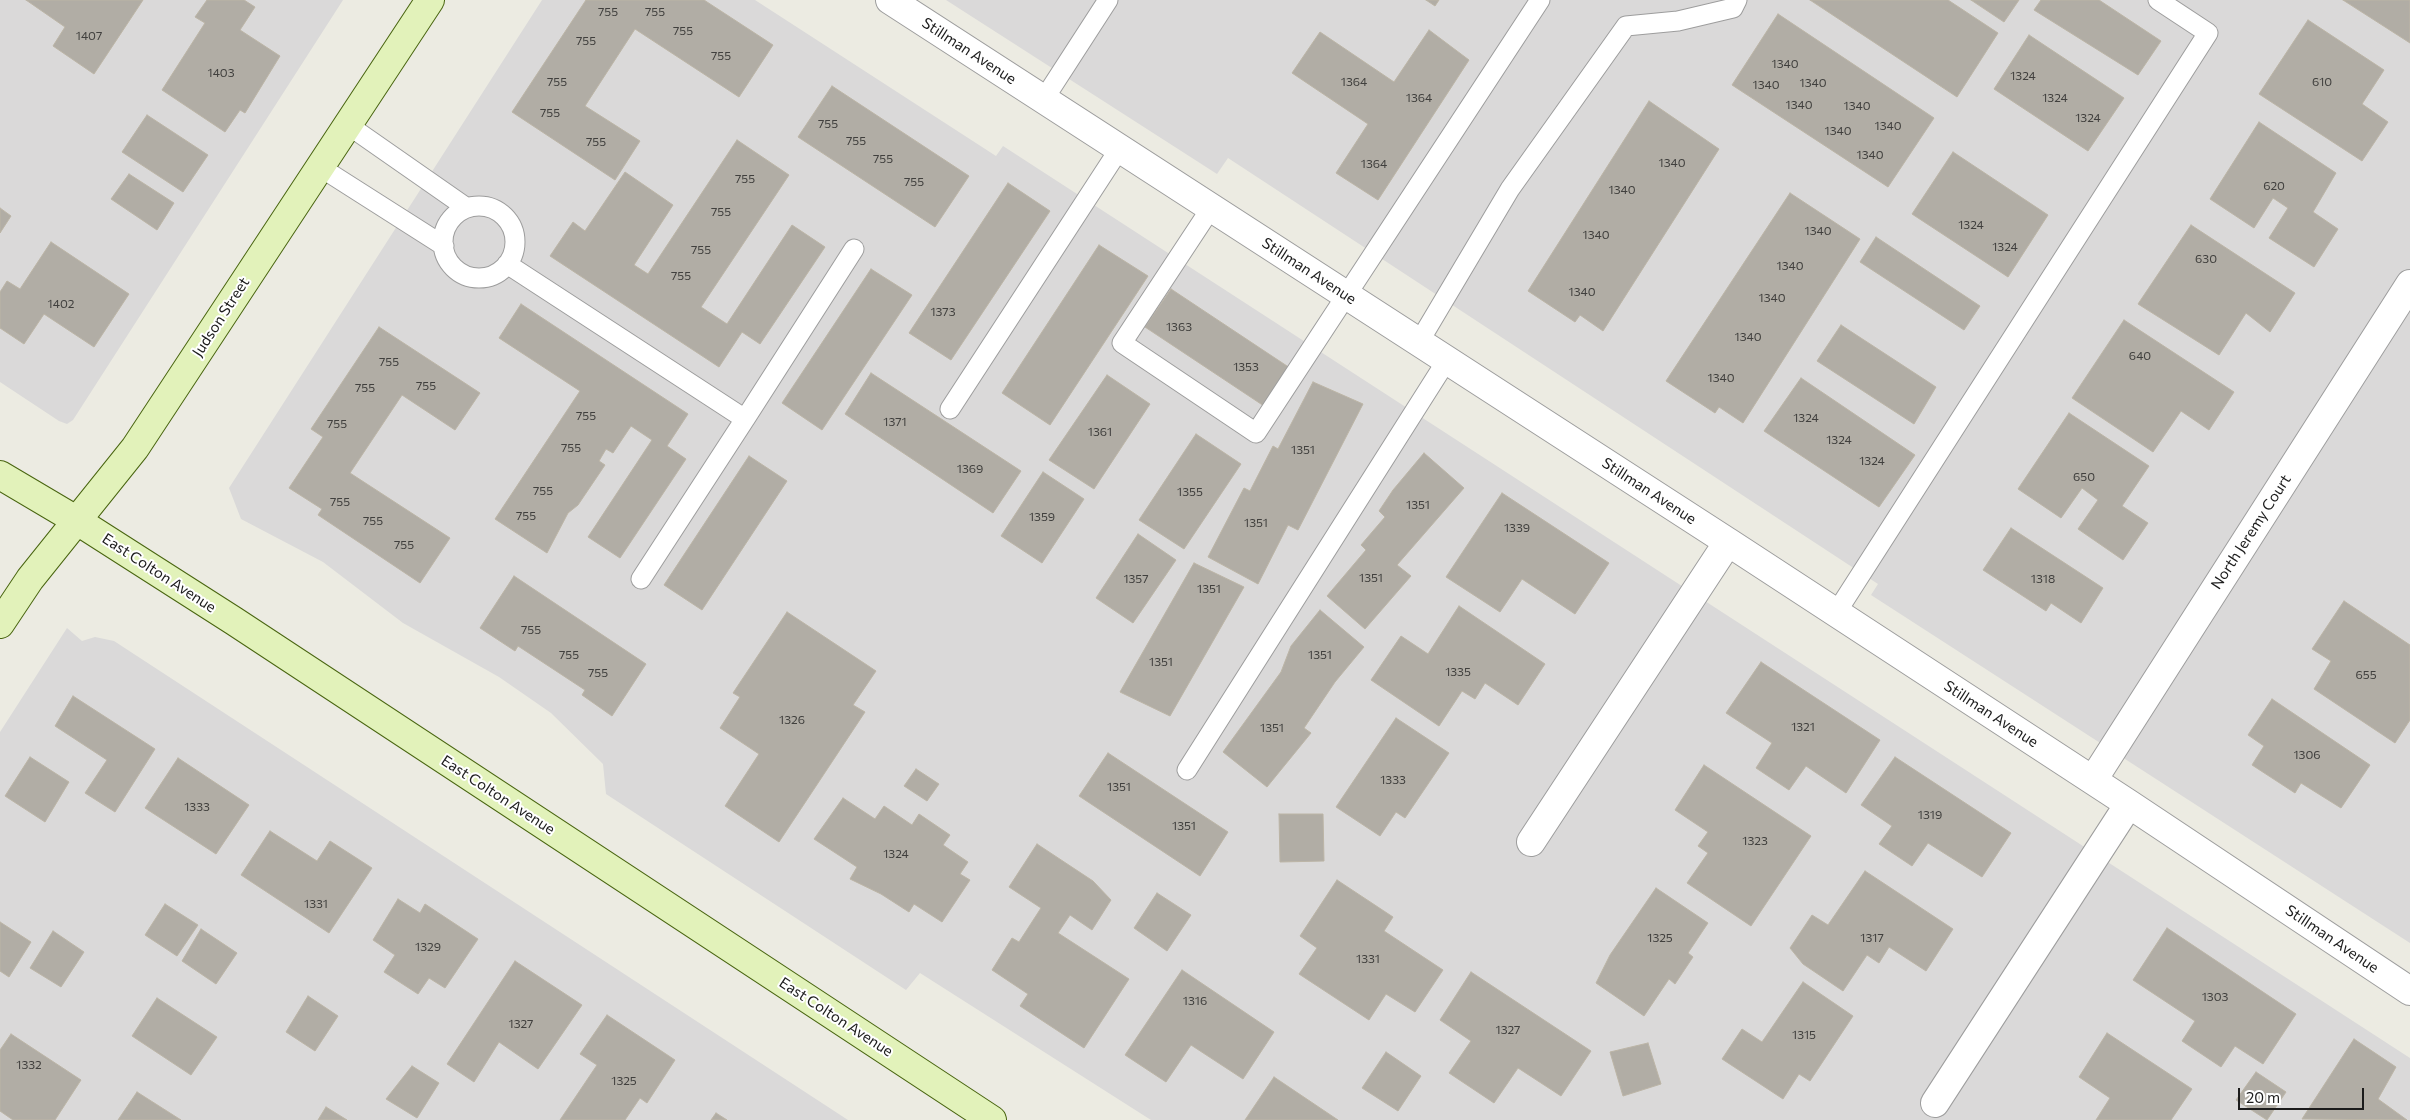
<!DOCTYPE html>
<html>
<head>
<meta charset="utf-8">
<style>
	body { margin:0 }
	#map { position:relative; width:2410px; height:1120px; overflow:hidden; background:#ecebe2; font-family:Commissioner,sans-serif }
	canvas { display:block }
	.scale { position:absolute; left:2238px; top:1088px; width:126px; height:22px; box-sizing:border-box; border:2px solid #1c1c1c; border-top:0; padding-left:6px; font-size:15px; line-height:18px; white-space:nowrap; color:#1c1c1c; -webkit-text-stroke:4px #fff; paint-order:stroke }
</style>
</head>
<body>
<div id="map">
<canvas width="2410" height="1120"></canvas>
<div class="scale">20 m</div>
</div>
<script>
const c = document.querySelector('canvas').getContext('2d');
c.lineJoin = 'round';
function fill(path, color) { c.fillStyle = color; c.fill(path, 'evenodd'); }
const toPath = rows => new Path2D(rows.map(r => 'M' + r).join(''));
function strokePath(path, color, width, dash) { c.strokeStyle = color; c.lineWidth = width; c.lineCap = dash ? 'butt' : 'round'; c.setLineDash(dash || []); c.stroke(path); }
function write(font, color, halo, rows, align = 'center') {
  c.font = font + ' Commissioner,sans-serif'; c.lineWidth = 4; c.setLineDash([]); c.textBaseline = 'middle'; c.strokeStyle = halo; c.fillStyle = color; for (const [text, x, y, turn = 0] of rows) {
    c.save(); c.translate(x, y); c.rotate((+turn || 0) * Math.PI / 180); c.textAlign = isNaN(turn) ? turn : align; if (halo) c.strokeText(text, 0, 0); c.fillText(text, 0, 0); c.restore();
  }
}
fill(toPath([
	[0,0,343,0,73,420,67,424,59,421,0,382],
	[542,0,755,0,996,156,1003,146,2410,1058,2410,1120,1151,1120,920,973,906,990,606,794,603,764,551,713,499,677,403,623,323,562,241,519,229,488],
	[946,0,2410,0,2410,943,1871,595,1878,584,1228,158,1217,174],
	[67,628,82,641,95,637,114,641,848,1120,0,1120,0,732]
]), '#dad9d9');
const building = toPath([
	[26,0,143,0,94,74,53,46,65,27,26,0],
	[207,0,244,0,255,7,240,30,280,56,245,113,240,110,225,132,162,90,205,23,195,17,207,0],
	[586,0,704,0,773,45,739,97,635,29,585,106,640,141,615,180,512,112,586,0],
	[1426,0,1439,0,1435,6,1426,0],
	[1810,0,1948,0,1998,33,1957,97,1810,0],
	[1971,0,2019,0,2004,22,1971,0],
	[2041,0,2099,0,2161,41,2138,75,2034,10,2041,0],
	[2343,0,2410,0,2410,43,2343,0],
	[1778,14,1934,118,1888,187,1732,85,1778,14],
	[2308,20,2384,70,2362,104,2388,122,2362,161,2259,94,2308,20],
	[1429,30,1469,60,1378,200,1336,173,1368,124,1292,73,1320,32,1394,82,1429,30],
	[2029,35,2124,98,2088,151,1994,89,2029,35],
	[832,86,969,176,935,227,798,137,832,86],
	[1649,101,1719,149,1603,331,1580,315,1575,322,1528,291,1649,101],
	[147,115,208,155,183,192,122,152,147,115],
	[2259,122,2336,173,2313,212,2338,229,2314,267,2269,238,2288,208,2273,198,2254,228,2210,199,2259,122],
	[737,140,789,175,701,307,727,324,792,225,825,247,760,344,742,332,719,367,550,256,573,222,585,231,625,172,673,205,634,265,648,274,737,140],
	[1953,152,2048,215,2008,277,1912,214,1953,152],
	[129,174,174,203,157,230,111,199,129,174],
	[1008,183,1050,211,951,360,909,333,1008,183],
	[1790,193,1860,239,1743,423,1719,407,1715,413,1666,381,1790,193],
	[0,208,11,216,0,233,0,208],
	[2191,225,2295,293,2270,332,2246,313,2219,355,2138,304,2191,225],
	[1876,237,1980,306,1964,330,1860,262,1876,237],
	[51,242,129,294,94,347,44,314,24,344,0,328,0,292,7,281,20,289,51,242],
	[1099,245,1148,276,1050,425,1002,393,1099,245],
	[871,269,912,295,822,430,782,403,871,269],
	[1171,289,1290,368,1264,406,1145,327,1171,289],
	[521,304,688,414,667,446,686,459,620,558,588,537,652,440,631,426,613,453,606,449,599,461,605,465,578,505,568,513,547,553,495,519,580,391,499,338,521,304],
	[2124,320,2234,392,2209,430,2181,411,2153,452,2072,398,2124,320],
	[1841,325,1936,387,1914,424,1817,361,1841,325],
	[379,327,480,393,455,430,402,395,350,473,450,538,420,583,318,515,322,509,289,488,323,437,311,429,379,327],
	[871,373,1021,471,993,513,845,414,871,373],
	[1107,375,1150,404,1094,489,1049,460,1107,375],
	[1801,378,1915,455,1879,507,1764,431,1801,378],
	[1313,382,1363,404,1298,530,1288,525,1258,584,1208,557,1244,488,1250,491,1273,446,1278,449,1313,382],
	[2069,413,2149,466,2122,506,2148,523,2123,560,2078,529,2098,500,2082,488,2061,518,2018,489,2069,413],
	[1196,434,1241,464,1184,549,1139,520,1196,434],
	[1424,453,1464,488,1397,565,1411,576,1365,629,1327,596,1366,550,1361,545,1385,517,1379,511,1393,490,1424,453],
	[749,456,787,481,702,610,664,585,749,456],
	[1043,472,1084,499,1042,563,1001,536,1043,472],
	[1502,493,1609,563,1575,614,1522,579,1500,612,1446,577,1502,493],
	[2011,528,2103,588,2081,623,2051,603,2046,611,1983,570,2011,528],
	[1138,534,1176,560,1133,623,1096,598,1138,534],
	[1194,563,1244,587,1170,716,1120,692,1194,563],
	[514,576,646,664,612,716,582,695,585,690,518,646,515,651,480,628,514,576],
	[2344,601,2410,645,2410,720,2395,743,2314,689,2331,661,2312,649,2344,601],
	[1459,606,1545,664,1518,705,1485,683,1475,699,1462,691,1439,726,1371,680,1401,636,1428,654,1459,606],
	[1320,610,1364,647,1335,682,1304,728,1311,733,1267,787,1223,752,1281,672,1291,646,1320,610],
	[787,612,876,671,853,705,865,712,779,842,725,806,759,754,720,728,740,697,733,693,787,612],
	[1761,662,1880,740,1846,793,1806,766,1789,790,1756,768,1772,743,1726,713,1761,662],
	[73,696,155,749,115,812,85,793,107,760,55,726,73,696],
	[2272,699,2370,765,2341,808,2301,783,2295,793,2252,765,2264,746,2248,735,2272,699],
	[1396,718,1449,753,1405,818,1396,812,1380,836,1336,807,1396,718],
	[1108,753,1228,832,1200,876,1079,796,1108,753],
	[30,757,69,782,45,822,5,796,30,757],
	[1895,757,2011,833,1982,877,1928,843,1912,866,1879,844,1892,826,1861,805,1895,757],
	[178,758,249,805,216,854,145,808,178,758],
	[1704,765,1811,836,1751,926,1687,883,1708,853,1698,846,1708,832,1675,810,1704,765],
	[916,769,939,784,927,801,904,786,916,769],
	[843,798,875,819,884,806,912,825,919,814,950,835,943,845,968,862,960,874,970,880,942,922,914,904,909,912,881,894,850,879,857,867,814,839,843,798],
	[1279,814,1323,814,1324,861,1280,862,1279,814],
	[270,831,317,861,330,841,372,868,329,933,241,875,270,831],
	[1037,844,1093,881,1111,900,1092,930,1070,915,1058,933,1129,979,1084,1048,1020,1006,1028,994,992,970,1012,938,1019,942,1041,908,1009,887,1037,844],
	[1865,871,1953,929,1926,971,1889,947,1879,963,1867,955,1843,991,1803,964,1790,948,1812,915,1828,925,1865,871],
	[1337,880,1393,917,1384,931,1443,970,1415,1012,1386,994,1369,1020,1299,974,1317,948,1300,936,1337,880],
	[1656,888,1708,923,1688,953,1693,957,1675,984,1669,979,1644,1016,1596,983,1610,955,1656,888],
	[1157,893,1191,915,1167,951,1134,928,1157,893],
	[398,899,420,913,425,904,478,939,445,988,429,978,418,994,384,972,395,955,373,940,398,899],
	[165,904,198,925,177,956,145,935,165,904],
	[0,922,31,942,9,977,0,971,0,922],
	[2167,928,2296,1014,2263,1064,2235,1046,2221,1067,2182,1041,2195,1021,2133,980,2167,928],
	[201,929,237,953,216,984,182,961,201,929],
	[53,931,84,952,61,987,30,968,53,931],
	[515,961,582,1005,538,1069,499,1042,474,1082,447,1064,515,961],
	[1182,970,1274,1032,1243,1079,1191,1045,1166,1082,1125,1055,1182,970],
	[1471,972,1591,1051,1561,1096,1518,1068,1494,1103,1449,1073,1471,1041,1440,1020,1471,972],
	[1803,982,1853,1016,1810,1081,1799,1074,1783,1099,1722,1059,1742,1029,1762,1042,1803,982],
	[308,996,338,1016,315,1051,286,1032,308,996],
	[157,998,217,1037,191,1075,132,1036,157,998],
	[607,1015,675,1060,647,1103,640,1098,625,1120,560,1120,597,1065,580,1054,607,1015],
	[2107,1033,2192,1089,2171,1120,2096,1120,2110,1098,2079,1077,2107,1033],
	[11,1034,81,1080,55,1120,13,1120,0,1111,0,1050,11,1034],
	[2354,1039,2396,1067,2378,1099,2407,1120,2302,1119,2354,1039],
	[1648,1043,1661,1084,1623,1096,1610,1052,1648,1043],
	[1386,1052,1421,1076,1398,1111,1362,1088,1386,1052],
	[412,1066,439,1083,417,1118,386,1099,412,1066],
	[2256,1072,2286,1092,2267,1120,2236,1100,2256,1072],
	[1274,1077,1338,1120,1245,1120,1274,1077],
	[137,1092,181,1120,118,1120,137,1092],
	[326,1107,347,1120,318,1120,326,1107],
	[716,1113,727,1120,711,1120,716,1113]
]);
fill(building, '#b1ada5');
strokePath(building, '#bcb5a6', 1);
const lane = toPath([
	[1044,99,1108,0],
	[348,125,467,208],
	[320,167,444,246],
	'443 242a36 36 0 1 1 72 0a36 36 0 1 1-72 0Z',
	[1211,208,1122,343,1256,433,1540,0],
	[507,264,745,419,641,579],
	[1419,342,1510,189,1626,26,1678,21,1733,8,1737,0],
	[950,409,1120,148],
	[745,419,854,249],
	[1836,613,2208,33,2158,0],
	[1187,770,1447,360]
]);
const street = toPath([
	[890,0,1728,542],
	[2093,780,2410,284],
	[1531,842,1728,542,2129,804,2410,991],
	[1935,1103,2129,804]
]);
const secondary = toPath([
	[0,475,76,520,234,621,992,1120],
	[0,624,30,579,135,448,430,0]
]);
strokePath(lane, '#9d9d9d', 21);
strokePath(street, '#9d9d9d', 30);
strokePath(secondary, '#496510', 30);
strokePath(lane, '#fff', 19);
strokePath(street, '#fff', 28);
strokePath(secondary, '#e2f2ba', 28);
write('12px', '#41403e', null, [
	["755",608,12],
	["755",655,12],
	["755",683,31],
	["1407",89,36],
	["755",586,41],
	["755",721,56],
	["1340",1785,64],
	["1403",221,73],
	["1324",2023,76],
	["755",557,82],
	["1364",1354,82],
	["610",2322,82],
	["1340",1813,83],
	["1340",1766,85],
	["1364",1419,98],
	["1324",2055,98],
	["1340",1799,105],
	["1340",1857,106],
	["755",550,113],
	["1324",2088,118],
	["755",828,124],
	["1340",1888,126],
	["1340",1838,131],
	["755",856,141],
	["755",596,142],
	["1340",1870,155],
	["755",883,159],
	["1340",1672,163],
	["1364",1374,164],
	["755",745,179],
	["755",914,182],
	["620",2274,186],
	["1340",1622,190],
	["755",721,212],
	["1324",1971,225],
	["1340",1818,231],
	["1340",1596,235],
	["1324",2005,247],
	["755",701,250],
	["630",2206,259],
	["1340",1790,266],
	["755",681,276],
	["1340",1582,292],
	["1340",1772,298],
	["1402",61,304],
	["1373",943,312],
	["1363",1179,327],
	["1340",1748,337],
	["640",2140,356],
	["755",389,362],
	["1353",1246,367],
	["1340",1721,378],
	["755",426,386],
	["755",365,388],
	["755",586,416],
	["1324",1806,418],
	["1371",895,422],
	["755",337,424],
	["1361",1100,432],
	["1324",1839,440],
	["755",571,448],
	["1351",1303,450],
	["1324",1872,461],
	["1369",970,469],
	["650",2084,477],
	["755",543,491],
	["1355",1190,492],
	["755",340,502],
	["1351",1418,505],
	["755",526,516],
	["1359",1042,517],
	["755",373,521],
	["1351",1256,523],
	["1339",1517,528],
	["755",404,545],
	["1351",1371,578],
	["1357",1136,579],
	["1318",2043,579],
	["1351",1209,589],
	["755",531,630],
	["755",569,655],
	["1351",1320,655],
	["1351",1161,662],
	["1335",1458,672],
	["755",598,673],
	["655",2366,675],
	["1326",792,720],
	["1321",1803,727],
	["1351",1272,728],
	["1306",2307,755],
	["1333",1393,780],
	["1351",1119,787],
	["1333",197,807],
	["1319",1930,815],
	["1351",1184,826],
	["1323",1755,841],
	["1324",896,854],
	["1331",316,904],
	["1325",1660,938],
	["1317",1872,938],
	["1329",428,947],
	["1331",1368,959],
	["1303",2215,997],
	["1316",1195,1001],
	["1327",521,1024],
	["1327",1508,1030],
	["1315",1804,1035],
	["1332",29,1065],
	["1325",624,1081]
]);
write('15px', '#1c1c1c', '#fff', [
	["Stillman Avenue",969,51,33],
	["Stillman Avenue",1309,271,33],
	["Judson Street",221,317,-57],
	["Stillman Avenue",1649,491,33],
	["North Jeremy Court",2251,532,-57],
	["East Colton Avenue",159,573,33],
	["Stillman Avenue",1991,714,33],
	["East Colton Avenue",498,795,33],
	["Stillman Avenue",2332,939,34],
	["East Colton Avenue",836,1017,33]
]);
</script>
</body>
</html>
